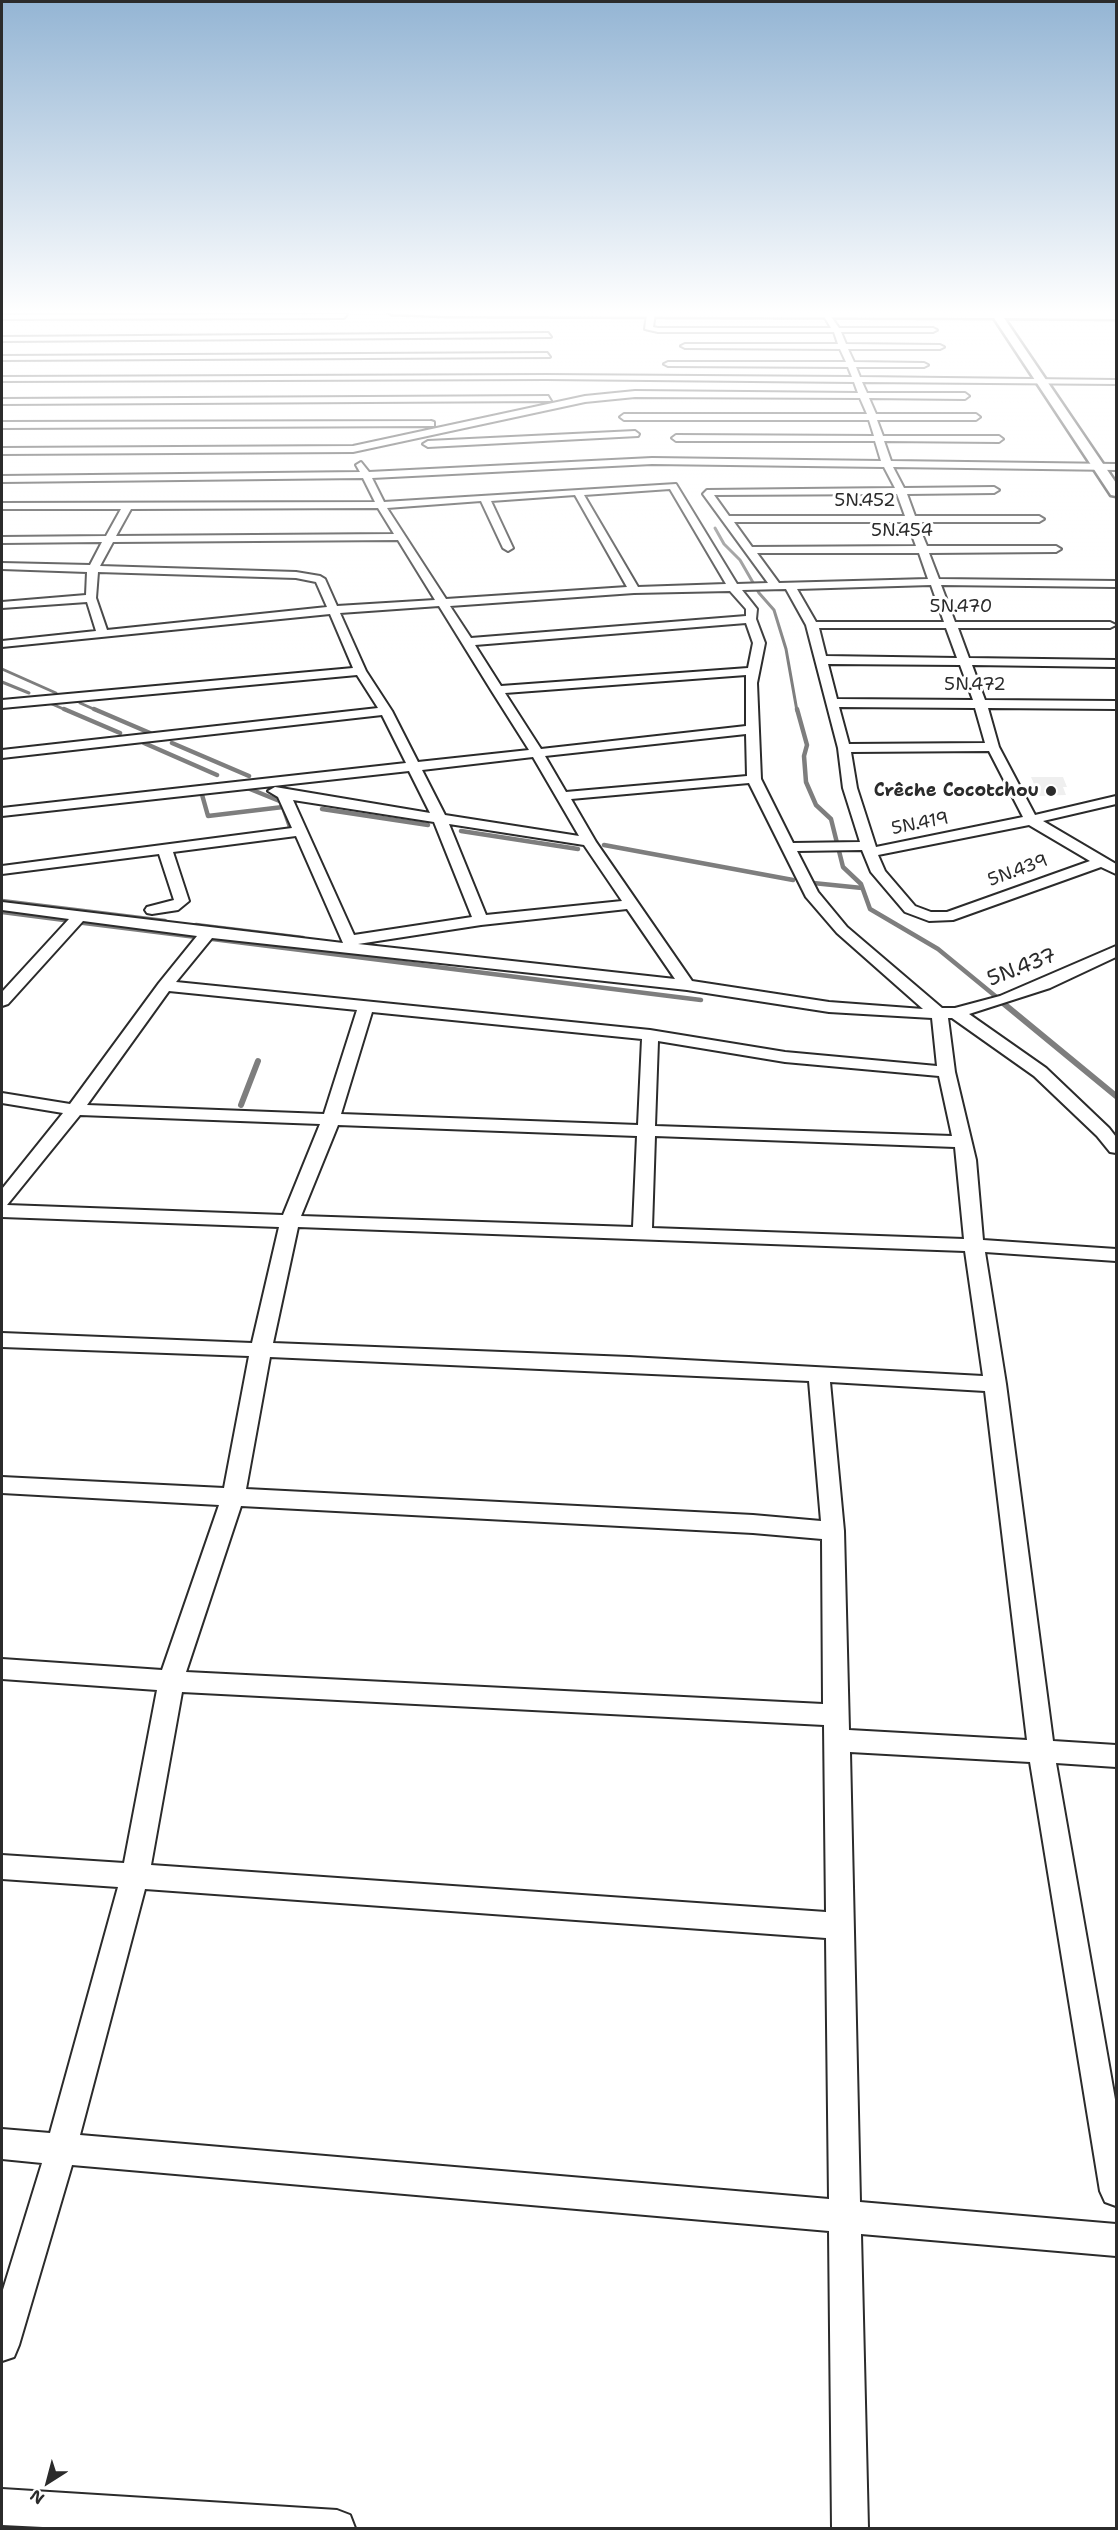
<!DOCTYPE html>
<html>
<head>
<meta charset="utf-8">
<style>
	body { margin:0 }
	#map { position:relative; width:1118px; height:2530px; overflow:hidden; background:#fff; font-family:"Shantell Sans",sans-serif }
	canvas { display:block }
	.frame { position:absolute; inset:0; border:3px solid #2b2b2b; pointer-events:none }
	.north { position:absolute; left:18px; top:2452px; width:60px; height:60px; -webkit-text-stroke:4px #fff; paint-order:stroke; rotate:216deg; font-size:16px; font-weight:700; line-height:24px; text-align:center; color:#2b2b2b }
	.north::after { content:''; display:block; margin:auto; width:21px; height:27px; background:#2b2b2b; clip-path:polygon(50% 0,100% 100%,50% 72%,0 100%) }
</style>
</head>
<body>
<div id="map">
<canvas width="1118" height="2530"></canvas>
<div class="frame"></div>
<div class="north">N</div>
</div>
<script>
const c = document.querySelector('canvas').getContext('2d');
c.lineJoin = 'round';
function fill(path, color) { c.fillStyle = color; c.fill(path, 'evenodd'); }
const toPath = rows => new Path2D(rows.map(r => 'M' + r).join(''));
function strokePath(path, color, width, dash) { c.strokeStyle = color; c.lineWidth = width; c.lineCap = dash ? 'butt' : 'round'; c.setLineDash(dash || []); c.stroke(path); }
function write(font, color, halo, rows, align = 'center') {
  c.font = font + ' "Shantell Sans",sans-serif'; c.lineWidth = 6; c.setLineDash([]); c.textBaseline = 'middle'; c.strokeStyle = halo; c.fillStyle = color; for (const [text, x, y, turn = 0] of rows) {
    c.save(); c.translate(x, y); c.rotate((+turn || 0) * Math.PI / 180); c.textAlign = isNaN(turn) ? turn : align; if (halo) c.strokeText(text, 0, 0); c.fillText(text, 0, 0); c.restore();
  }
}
fill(toPath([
	[1031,777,1063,777,1067,787,1063,787,1066,795,1039,796]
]), '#efefef');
strokePath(toPath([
	[715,528,724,544,740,560,759,593,774,610,786,649,797,711],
	[2,669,56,693],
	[2,682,29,693],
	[80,703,98,711],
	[52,704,68,711]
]), '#7e7e7e', 3);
strokePath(toPath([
	[64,709,120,733],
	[94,709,150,733],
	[797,709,807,745,804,756,806,782,816,805,831,819,843,867,861,884,870,909,938,949,1005,1004],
	[144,743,217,775],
	[172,743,249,776],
	[245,787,282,802],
	[201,791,208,816,283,807,290,827],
	[322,809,428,825],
	[461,831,578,849],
	[604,845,793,880],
	[813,883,862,888],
	[2,901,165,921],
	[2,912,64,920],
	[76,922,701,1000],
	[196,925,303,938]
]), '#7e7e7e', 4.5);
strokePath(toPath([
	[1003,1003,1116,1096],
	[241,1105,258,1061]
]), '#7e7e7e', 6);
const street = toPath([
	[821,311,827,311,839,328,933,328,937,330,933,332,841,332,846,344,940,345,944,347,940,349,848,349,854,362,924,363,928,365,924,367,856,367,860,377,1116,380,1116,384,862,382,867,393,965,393,969,396,965,399,869,398,876,414,976,414,980,417,976,420,877,420,883,436,999,436,1003,439,999,442,884,441,891,461,1116,464,1116,470,893,467,904,488,994,487,999,490,994,493,907,494,915,516,1039,516,1044,519,1039,522,917,522,927,546,1056,546,1061,549,1056,552,929,553,939,579,1116,581,1116,587,941,585,955,622,1110,622,1116,625,1110,628,958,628,969,658,1116,660,1116,667,972,665,985,700,1116,701,1116,709,988,708,999,747,1035,815,1116,796,1116,804,1043,821,1116,864,1116,874,1101,867,953,920,929,921,905,912,871,872,862,850,797,851,818,892,847,927,942,1008,955,1008,1000,996,1116,946,1116,957,1050,988,969,1014,1046,1068,1109,1128,1116,1137,1116,1153,1110,1152,1097,1136,1034,1076,952,1018,948,1018,955,1072,976,1160,983,1240,1116,1249,1116,1261,985,1252,1006,1384,1053,1741,1116,1745,1116,1767,1056,1763,1116,2105,1116,2206,1105,2202,1100,2191,1030,1762,850,1752,860,2202,1116,2224,1116,2256,861,2234,868,2528,832,2528,829,2231,72,2165,19,2345,14,2357,2,2361,2,2293,42,2163,2,2159,2,2129,50,2133,118,1887,2,1879,2,1855,124,1863,157,1690,2,1679,2,1659,162,1670,219,1505,2,1493,2,1477,224,1488,249,1356,2,1347,2,1333,252,1343,279,1227,2,1217,2,1189,63,1113,2,1103,2,1093,70,1104,159,983,197,936,83,921,8,1004,2,1006,2,992,69,919,2,910,2,902,343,943,296,836,173,852,189,901,178,910,152,914,147,913,145,910,147,907,174,900,159,854,2,874,2,866,292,828,278,797,268,791,275,787,430,813,409,771,2,816,2,808,406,763,382,715,2,758,2,750,378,708,357,675,2,708,2,700,353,668,330,614,2,647,2,641,96,631,87,602,2,608,2,602,86,595,87,572,2,569,2,563,90,565,102,542,2,543,2,537,106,536,121,509,2,509,2,503,375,502,363,478,2,482,2,476,360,472,356,465,361,462,369,472,652,458,881,461,875,441,676,441,672,438,676,435,874,436,869,420,624,420,620,417,624,414,867,414,860,398,635,397,585,402,353,452,2,454,2,448,353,446,585,396,635,391,858,393,854,382,546,379,2,381,2,377,546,375,852,377,848,367,668,366,664,364,668,362,846,362,840,349,685,348,681,346,685,344,838,344,834,332,658,332,645,329,647,314,651,312,655,314,653,327,658,328,831,328,821,311],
	[652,464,884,467,895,488,707,490,703,494,768,583,737,584,676,484,384,502,372,478,652,464],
	[670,489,726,584,638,587,584,495,670,489],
	[897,494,905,516,729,516,714,495,897,494],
	[575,495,627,587,446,599,387,508,481,501,503,548,508,551,513,548,491,501,575,495],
	[378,508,394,534,116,536,131,509,378,508],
	[734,522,907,522,916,546,752,547,734,522],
	[398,540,435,600,337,606,325,579,320,576,296,572,100,566,113,542,398,540],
	[757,553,919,553,928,579,779,583,757,553],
	[98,572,296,578,316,582,327,607,107,630,96,598,98,572],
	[931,585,944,622,816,622,797,589,931,585],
	[786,589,806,625,838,748,843,788,860,842,793,843,761,779,757,683,765,643,756,619,757,609,742,590,786,589],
	[730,591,746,609,746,616,471,638,450,606,634,593,730,591],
	[439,606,491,690,529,750,418,762,392,711,366,671,340,613,439,606],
	[746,623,753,643,748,668,501,686,475,645,746,623],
	[819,628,946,628,957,658,826,656,819,628],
	[828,664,960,665,973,700,837,699,828,664],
	[746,675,746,726,541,749,505,693,746,675],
	[839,707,975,708,985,743,849,744,839,707],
	[746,734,747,776,566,792,545,756,746,734],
	[989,751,1023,817,876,847,857,788,851,752,989,751],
	[533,757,579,836,445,815,422,770,533,757],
	[749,783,806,897,837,933,923,1009,829,1002,692,981,596,842,571,799,749,783],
	[293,800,434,822,472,917,354,935,293,800],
	[449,824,584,845,622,901,486,915,449,824],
	[1029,825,1090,861,947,912,931,912,915,906,885,871,878,855,1029,825],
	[627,909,675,979,358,944,481,925,627,909],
	[212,938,687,990,829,1012,932,1018,937,1066,785,1052,650,1030,176,982,212,938],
	[169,991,357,1010,324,1114,87,1105,169,991],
	[372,1012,642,1039,638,1125,341,1114,372,1012],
	[658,1041,785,1062,939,1076,952,1136,655,1126,658,1041],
	[80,1115,320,1124,283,1215,7,1205,80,1115],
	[338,1125,637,1136,633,1227,301,1216,338,1125],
	[655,1136,955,1147,964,1239,652,1228,655,1136],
	[298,1227,965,1251,983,1376,629,1357,273,1343,298,1227],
	[270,1357,809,1381,821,1521,753,1515,246,1489,270,1357],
	[830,1382,985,1391,1027,1740,849,1730,844,1531,830,1382],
	[241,1506,753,1533,822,1539,823,1704,186,1672,241,1506],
	[182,1692,824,1725,826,1912,151,1865,182,1692],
	[145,1889,826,1938,829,2199,80,2135,145,1889],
	[347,314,344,318,2,319,2,315,347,314],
	[548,333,551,337,2,341,2,337,548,333],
	[547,353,550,357,2,360,2,356,547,353],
	[548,396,551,401,2,404,2,399,548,396],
	[431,421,434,422,434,426,2,428,2,422,431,421],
	[635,431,639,434,638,436,428,447,423,444,428,441,635,431],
	[2,2489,337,2510,350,2515,355,2528,63,2528,2,2525,2,2489]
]);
const secondary = toPath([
	[387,311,1116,313,1116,319,1004,318,1116,483,1116,496,1111,495,994,318,446,316,392,314,387,311]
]);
strokePath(street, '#2b2b2b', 4);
strokePath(secondary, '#2b2b2b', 5);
fill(street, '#fff');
fill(secondary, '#fff');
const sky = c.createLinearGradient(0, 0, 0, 665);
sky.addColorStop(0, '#94b5d4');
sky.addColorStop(0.47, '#fff');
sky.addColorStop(1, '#ffffff00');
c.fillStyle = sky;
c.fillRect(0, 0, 1118, 665);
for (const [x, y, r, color] of [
	[1051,791,6,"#2b2b2b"]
]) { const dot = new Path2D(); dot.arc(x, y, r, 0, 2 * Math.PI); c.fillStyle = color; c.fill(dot); strokePath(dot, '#fff', 2); }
write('18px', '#2b2b2b', '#fff', [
	["5N.452",865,501],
	["5N.454",902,531],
	["5N.470",961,607],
	["5N.472",975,685],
	["5N.419",920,824,-11],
	["5N.439",1018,871,-20]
]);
write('bold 18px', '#2b2b2b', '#fff', [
	["Crêche Cocotchou",1039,791]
], 'right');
write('21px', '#2b2b2b', '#fff', [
	["5N.437",1022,968,-21]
]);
</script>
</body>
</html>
